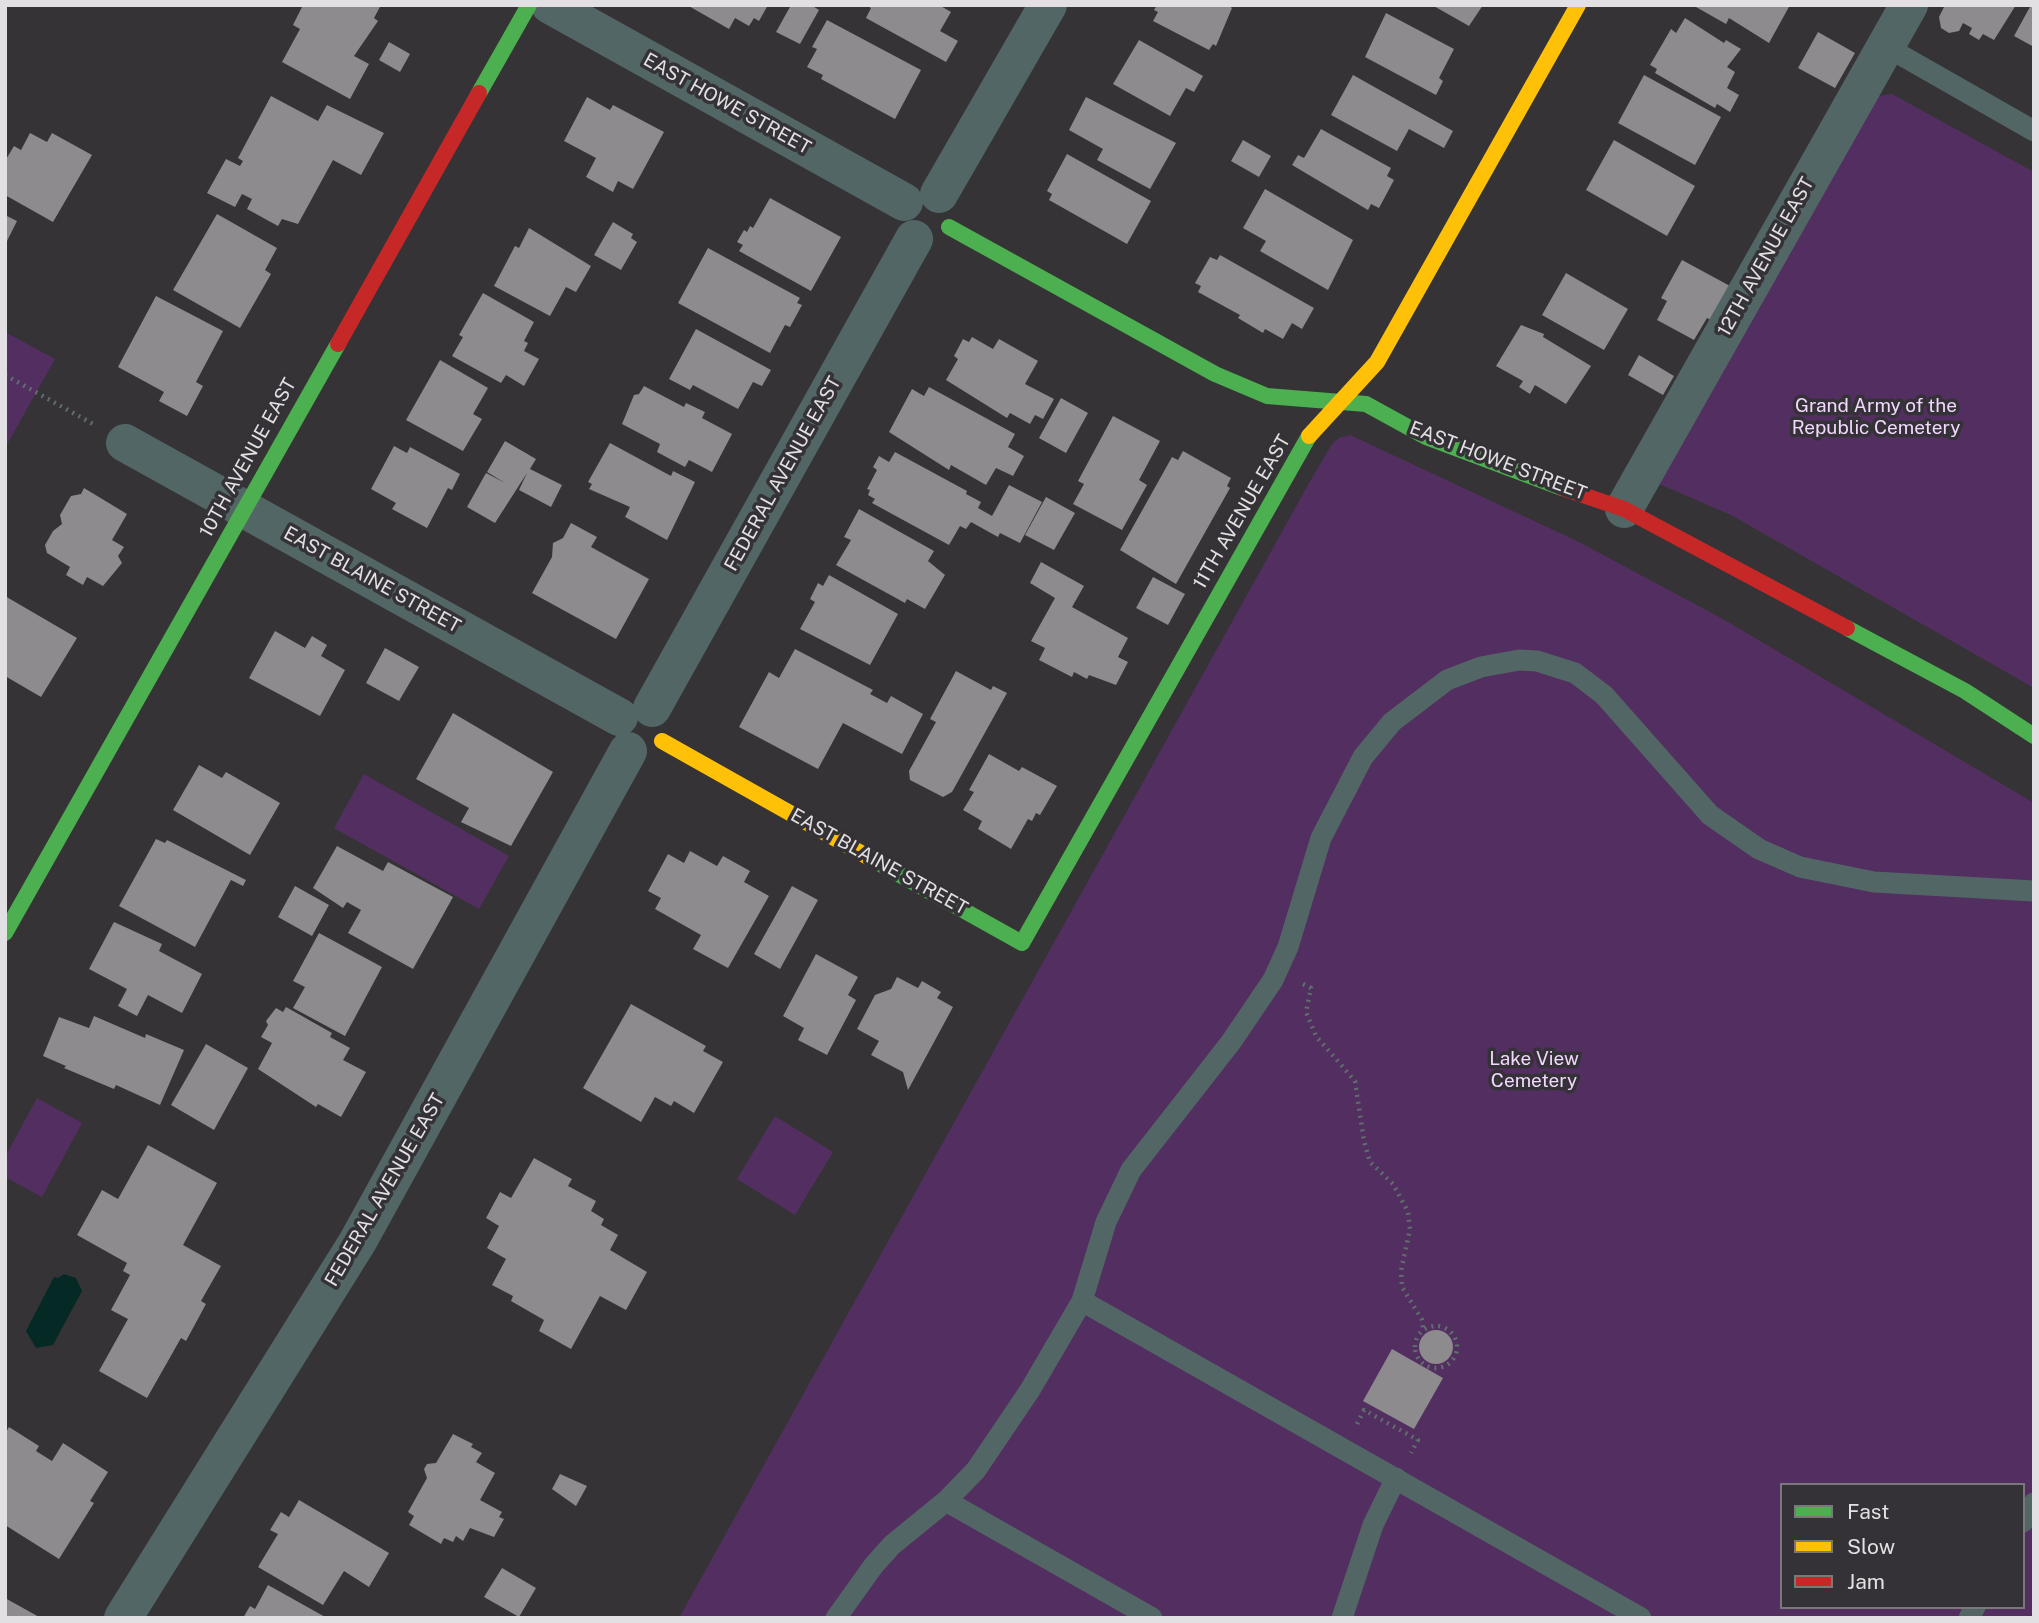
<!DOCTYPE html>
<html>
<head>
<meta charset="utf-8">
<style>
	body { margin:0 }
	#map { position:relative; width:2039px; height:1623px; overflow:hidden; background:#353336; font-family:"Public Sans",sans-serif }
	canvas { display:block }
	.frame { position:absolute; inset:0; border:7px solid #e2e0e3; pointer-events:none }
	.legend { position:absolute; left:1780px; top:1483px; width:245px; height:126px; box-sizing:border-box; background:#353237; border:2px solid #7a787c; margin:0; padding:9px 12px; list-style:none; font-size:21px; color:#e2e0e3 }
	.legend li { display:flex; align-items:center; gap:14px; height:35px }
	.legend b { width:35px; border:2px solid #7a787c }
</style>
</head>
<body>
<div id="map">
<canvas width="2039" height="1623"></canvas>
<div class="frame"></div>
<ul class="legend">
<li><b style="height:9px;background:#4caf50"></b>Fast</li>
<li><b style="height:9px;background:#ffc107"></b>Slow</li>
<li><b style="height:9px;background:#c62828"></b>Jam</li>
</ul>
</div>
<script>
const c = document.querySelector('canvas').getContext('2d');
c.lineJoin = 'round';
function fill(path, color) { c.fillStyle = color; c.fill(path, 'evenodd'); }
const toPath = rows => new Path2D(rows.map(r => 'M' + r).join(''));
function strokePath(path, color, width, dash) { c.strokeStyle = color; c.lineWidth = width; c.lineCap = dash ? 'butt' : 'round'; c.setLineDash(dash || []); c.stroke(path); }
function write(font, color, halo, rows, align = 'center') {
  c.font = font + ' "Public Sans",sans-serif'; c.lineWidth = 7; c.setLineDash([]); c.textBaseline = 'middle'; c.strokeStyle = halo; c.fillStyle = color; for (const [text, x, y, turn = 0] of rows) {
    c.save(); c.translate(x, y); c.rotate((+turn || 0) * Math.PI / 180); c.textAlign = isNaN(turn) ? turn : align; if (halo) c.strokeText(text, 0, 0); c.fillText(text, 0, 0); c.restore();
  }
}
fill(toPath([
	[1892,94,2034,172,2034,688,1731,515,1659,484,1874,97],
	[5,332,55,359,5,448],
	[1350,435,1577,541,1723,619,2034,803,2034,1618,679,1618,1309,483,1332,444,1339,438],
	[1782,1485,2023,1485,2023,1607,1782,1607],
	[364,774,509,856,479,909,334,828],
	[37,1098,82,1123,42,1197,5,1177,5,1157],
	[775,1116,833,1152,795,1215,737,1179]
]), '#522f60');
fill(toPath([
	[64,1274,76,1278,82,1291,53,1345,36,1348,26,1331,54,1277,58,1278]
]), '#052a25');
fill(toPath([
	[303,5,381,5,374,18,378,21,354,56,369,64,350,99,282,62,300,29,293,25],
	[687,5,768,5,759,21,754,18,749,26,735,18,729,29],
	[791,5,811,5,819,10,800,44,776,32],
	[866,5,939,5,951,12,940,31,958,41,946,62,866,18,871,8],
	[1157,5,1228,5,1232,8,1216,46,1213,44,1209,50,1153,21,1158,12,1154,10],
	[1432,5,1483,5,1469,26],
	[1697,5,1790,5,1769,43,1729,18,1726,24,1696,7],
	[1945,5,2016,5,1994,40,1983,34,1979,40,1969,34,1972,28,1963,23,1959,31,1949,33,1941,28,1939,17],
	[2031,5,2034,5,2034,47,2014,36],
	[1386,13,1454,49,1439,78,1443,81,1436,95,1365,57],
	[1685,18,1724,43,1726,40,1741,49,1727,67,1735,72,1727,88,1739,95,1730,112,1717,104,1715,108,1655,73,1657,69,1650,65,1671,29,1676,33],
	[827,20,921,70,895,119,821,79,823,75,807,67,817,49,812,47],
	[1818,32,1855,53,1835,88,1798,68],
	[1139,40,1203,76,1194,92,1186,88,1170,116,1113,84],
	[389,42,410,54,400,72,379,60],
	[1353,75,1453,131,1444,148,1409,129,1397,151,1331,115],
	[1644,75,1721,117,1695,165,1618,123],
	[271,96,318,121,327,105,384,133,361,175,333,160,298,224,282,219,278,226,247,209,252,199,242,194,235,207,207,193,226,159,240,166,243,161,238,158],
	[587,97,610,110,613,105,664,132,633,189,618,181,613,192,586,177,596,158,564,141],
	[1086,97,1176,143,1150,189,1097,160,1103,149,1069,130],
	[1321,129,1391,168,1387,176,1394,180,1379,208,1371,204,1368,210,1292,165,1298,155,1304,158],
	[30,133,47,142,52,133,92,155,53,222,5,195,5,161,14,146,21,150],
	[1243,140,1271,156,1259,177,1231,161],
	[1614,140,1695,186,1667,236,1586,190],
	[1067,154,1151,201,1127,244,1049,200,1052,194,1047,191],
	[1265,189,1353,240,1328,290,1260,251,1266,241,1243,228],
	[770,198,841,237,811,291,739,251,743,245,737,242,744,230,747,232,750,226,753,228],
	[217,214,277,248,265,270,271,274,240,328,173,290],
	[5,215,17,221,5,245],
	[613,222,633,234,631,238,637,242,621,270,594,255],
	[529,228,591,266,576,292,566,287,550,316,494,286,515,246,519,248],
	[708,248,800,298,797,303,802,305,790,327,785,325,770,353,678,303],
	[1220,255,1314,308,1302,329,1292,323,1283,339,1265,329,1263,333,1238,318,1240,315,1198,292,1201,286,1195,283,1210,257,1217,260],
	[1682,260,1730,286,1711,320,1707,318,1694,340,1657,320,1667,301,1661,298],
	[1566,273,1628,309,1604,350,1542,315],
	[483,293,534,322,524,341,528,343,524,351,539,359,524,386,506,375,501,383,452,356,463,337,459,335],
	[156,296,223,331,196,382,203,386,187,416,159,401,164,392,118,367],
	[1521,325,1544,334,1543,337,1591,366,1566,404,1535,385,1530,394,1519,387,1523,381,1496,366],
	[696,329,771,370,762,386,753,382,738,409,693,385,690,390,669,379],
	[972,337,993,349,999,339,1038,361,1025,384,1054,399,1043,419,1035,415,1030,424,1010,413,1007,418,946,380,958,359,954,356,963,339,969,342],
	[1639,355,1674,376,1663,395,1628,375],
	[440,360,488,388,473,414,482,419,463,451,406,420],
	[644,386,684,407,686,403,705,412,702,418,732,434,712,472,689,460,685,467,657,452,660,444,622,424,634,395,639,394],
	[929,387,1015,434,1008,447,1024,456,1013,476,996,468,986,485,951,465,949,470,889,432,912,389,924,396],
	[1061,398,1088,413,1066,453,1039,438],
	[1113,416,1160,441,1139,480,1147,485,1122,530,1073,504,1084,484,1078,481],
	[505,441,536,459,530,469,562,485,551,507,519,490,527,473,495,523,467,507,486,473,505,483,487,472],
	[610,443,671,476,673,471,695,482,667,540,625,517,630,507,589,489,592,484,588,482],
	[394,446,407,453,410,447,460,474,452,490,448,488,427,528,392,509,396,503,371,489],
	[1183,451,1231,478,1227,486,1230,488,1176,584,1120,550,1172,457,1178,460],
	[895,452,967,491,966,494,981,502,978,508,992,516,1009,485,1042,502,1020,543,1000,533,998,537,971,522,966,529,960,526,949,545,872,503,875,499,868,495,870,490,867,489,877,470,873,467,879,456,889,462],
	[84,488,127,514,112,540,124,547,118,556,122,563,103,586,87,577,83,585,66,575,70,567,47,553,45,545,53,531,62,524,60,515,71,496,81,494],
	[1046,497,1075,513,1054,550,1025,535],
	[859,509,934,551,928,561,945,575,925,609,907,599,905,603,836,565,851,540,844,537],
	[571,523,597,537,591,547,649,579,616,639,532,593,552,557,553,543,563,538],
	[1041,562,1084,586,1072,607,1128,638,1118,657,1128,662,1116,685,1089,675,1087,679,1074,672,1072,677,1039,660,1045,648,1031,641,1055,598,1030,583],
	[829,575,898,614,870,665,800,629,815,602,810,599,818,583,823,586],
	[1153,577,1185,594,1168,625,1136,608],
	[5,596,77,638,41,697,5,676],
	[275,631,305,648,312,636,327,645,321,656,345,670,320,716,249,678],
	[385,648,419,667,399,701,366,683],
	[795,649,873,690,870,694,887,703,891,696,923,714,902,754,843,723,818,769,739,727,769,672,779,678],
	[956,671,991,690,993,686,1007,693,952,792,943,797,910,780,909,771,936,722,930,719],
	[453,713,553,772,511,846,461,822,469,808,416,779],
	[989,754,1019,771,1022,767,1057,786,1040,815,1036,813,1032,821,1028,819,1011,849,978,829,982,821,963,810,974,792,969,790],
	[199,765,222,778,226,772,280,803,250,855,173,810],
	[156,839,165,843,167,840,246,880,243,886,231,880,195,947,119,906],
	[337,846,383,871,388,862,453,897,413,969,348,933,361,910,347,902,343,908,313,888],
	[690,851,717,866,723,856,750,871,744,882,769,896,728,968,693,949,701,935,655,909,661,898,648,891,668,854,684,863],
	[295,886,329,905,312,936,278,917],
	[792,886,818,900,780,969,754,954],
	[114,922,162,944,159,951,202,974,182,1013,148,995,137,1016,118,1006,127,989,89,969],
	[319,933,382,967,345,1036,293,1008,305,987,293,981],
	[816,954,858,977,848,995,856,1000,827,1055,798,1040,804,1028,783,1016],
	[897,977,918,988,922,981,941,992,937,998,953,1007,908,1090,903,1072,871,1055,879,1041,857,1029,875,995,891,989],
	[631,1004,706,1046,703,1051,723,1062,694,1113,674,1101,671,1106,655,1097,641,1122,583,1088],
	[286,1007,332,1033,330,1037,350,1048,343,1060,366,1072,341,1117,318,1104,316,1107,258,1069,272,1043,261,1037,268,1025,266,1021,276,1008,283,1012],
	[94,1016,145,1038,146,1034,184,1050,160,1105,116,1085,114,1089,64,1068,66,1066,43,1056,59,1017,89,1028],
	[206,1044,248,1068,214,1130,171,1105],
	[148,1145,217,1183,183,1245,221,1266,201,1301,206,1304,186,1341,181,1338,147,1398,99,1371,128,1319,111,1310,130,1275,123,1271,127,1263,77,1235,102,1190,118,1199],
	[534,1158,572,1179,568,1186,596,1201,591,1211,604,1219,601,1225,618,1235,610,1250,647,1272,626,1310,600,1296,571,1349,539,1331,544,1320,511,1301,513,1296,492,1285,506,1259,487,1248,499,1226,486,1218,500,1192,511,1198],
	'1419 1347a17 17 0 1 1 34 0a17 17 0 1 1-34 0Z',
	[1392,1349,1443,1378,1414,1429,1363,1401],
	[9,1427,39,1446,36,1451,52,1461,63,1443,108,1472,90,1501,94,1503,59,1559,5,1525,5,1434],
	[453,1434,473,1444,471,1447,482,1453,476,1462,495,1473,480,1500,502,1512,499,1517,504,1519,494,1537,470,1528,463,1541,456,1536,453,1542,444,1538,441,1544,409,1525,414,1516,408,1512,427,1478,424,1469,427,1464,436,1463],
	[560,1474,587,1486,576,1506,552,1489],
	[299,1500,389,1553,369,1587,344,1571,323,1605,258,1567,278,1534,270,1530,281,1512,289,1517],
	[502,1568,536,1588,519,1617,484,1597],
	[268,1585,327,1618,243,1618,250,1606,255,1609],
	[5,1598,41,1618,5,1618]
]), '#8d8b8e');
strokePath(toPath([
	[5,375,93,424],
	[1303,984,1311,988,1306,1012,1316,1036,1355,1081,1364,1141,1370,1162,1393,1184,1408,1212,1410,1229,1401,1271,1402,1287,1422,1320,1423,1330],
	'1415 1347a21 21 0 1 1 42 0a21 21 0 1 1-42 0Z',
	[1357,1424,1364,1410,1418,1440,1411,1453]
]), '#606d6c', 4.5, [2, 5]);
strokePath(toPath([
	[1885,46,2034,131],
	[1082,1301,1641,1618],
	[946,1501,1152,1618],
	[2023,1522,2034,1503],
	[836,1618,874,1565,892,1545,946,1501,976,1470,1030,1390,1082,1301,1106,1222,1131,1170,1231,1042,1273,980,1288,947,1321,838,1363,757,1392,722,1447,680,1481,667,1519,660,1537,661,1575,673,1604,695,1710,815,1759,849,1800,867,1874,882,2034,891],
	[1342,1618,1373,1525,1396,1478],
	[1969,1618,1975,1607]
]), '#526765', 21);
strokePath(toPath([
	[550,5,904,202],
	[939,194,1048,5],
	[125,443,619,717],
	[1624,509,1909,5],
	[652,708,914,239],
	[123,1618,358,1241,628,751]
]), '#526765', 38);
strokePath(toPath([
	[479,93,529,5],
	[949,227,1215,374,1267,396,1366,404,1426,437,1562,488],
	[1847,628,1965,691,2034,736],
	[868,857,1022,943,1309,436],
	[5,933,338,344]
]), '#4caf50', 16);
strokePath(toPath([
	[1309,436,1377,362,1578,5],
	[662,741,868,857]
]), '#ffc107', 16);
strokePath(toPath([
	[338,344,479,93],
	[1562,488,1624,509,1847,628]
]), '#c62828', 16);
write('19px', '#e2e0e3', '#353237', [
	["EAST HOWE STREET",727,104,29],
	["12TH AVENUE EAST",1766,257,-61],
	["10TH AVENUE EAST",248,458,-61],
	["EAST HOWE STREET",1498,461,21],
	["FEDERAL AVENUE EAST",783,474,-61],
	["11TH AVENUE EAST",1242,512,-60],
	["EAST BLAINE STREET",372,580,29],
	["EAST BLAINE STREET",879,862,29],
	["FEDERAL AVENUE EAST",385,1190,-60]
]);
write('19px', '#f2d7fe', '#353237', [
	["Grand Army of the",1876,406],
	["Republic Cemetery",1876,428],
	["Lake View",1534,1059],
	["Cemetery",1534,1081]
]);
</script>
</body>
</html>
